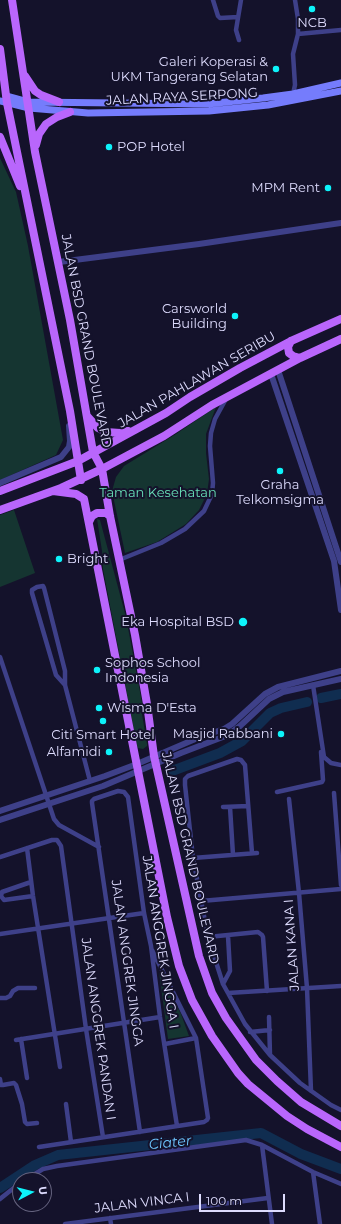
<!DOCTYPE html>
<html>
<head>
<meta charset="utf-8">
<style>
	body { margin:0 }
	#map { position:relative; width:341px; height:1224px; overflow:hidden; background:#14122b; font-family:Montserrat,sans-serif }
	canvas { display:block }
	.north { position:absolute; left:12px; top:1172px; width:40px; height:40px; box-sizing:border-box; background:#14122b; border:1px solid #65637f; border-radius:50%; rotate:83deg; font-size:11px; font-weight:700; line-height:16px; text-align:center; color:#dedcfe }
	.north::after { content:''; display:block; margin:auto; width:14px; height:18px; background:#0df3fa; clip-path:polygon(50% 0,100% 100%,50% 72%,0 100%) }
	.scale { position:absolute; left:199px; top:1194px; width:86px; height:18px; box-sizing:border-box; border:2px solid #dedcfe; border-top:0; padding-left:5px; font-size:12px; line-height:14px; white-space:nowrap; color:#dedcfe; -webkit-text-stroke:3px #14122b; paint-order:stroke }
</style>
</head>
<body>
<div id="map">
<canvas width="341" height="1224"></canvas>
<div class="north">U</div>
<div class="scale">100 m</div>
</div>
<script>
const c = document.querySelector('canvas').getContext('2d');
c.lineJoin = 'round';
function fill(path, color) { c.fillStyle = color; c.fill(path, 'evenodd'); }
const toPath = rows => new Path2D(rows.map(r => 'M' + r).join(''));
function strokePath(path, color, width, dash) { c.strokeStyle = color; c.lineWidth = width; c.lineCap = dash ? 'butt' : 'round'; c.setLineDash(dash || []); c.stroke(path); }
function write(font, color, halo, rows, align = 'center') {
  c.font = font + ' Montserrat,sans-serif'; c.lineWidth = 4; c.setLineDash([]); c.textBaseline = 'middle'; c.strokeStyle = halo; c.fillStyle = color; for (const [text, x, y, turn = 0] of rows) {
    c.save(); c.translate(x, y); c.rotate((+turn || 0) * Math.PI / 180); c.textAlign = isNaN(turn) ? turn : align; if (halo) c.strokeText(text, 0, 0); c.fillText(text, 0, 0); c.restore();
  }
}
fill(toPath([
	[0,158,16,192,28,246,63,440,56,455,0,480],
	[216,407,206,434,206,453,209,479,207,494,199,510,186,524,157,542,125,553,112,491,116,477,124,466,176,434],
	[14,510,35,573,0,587,0,515],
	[97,519,100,520,126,617,143,708,142,714,147,744,147,746,143,749,138,748,137,746,103,569,102,551],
	[159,972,181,1014,189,1036,168,1039]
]), '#153531');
strokePath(toPath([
	[321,698,341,694],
	[172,771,220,753,242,741,270,713,281,708,307,702],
	[0,1188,35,1165,58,1155,261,1133,301,1154,341,1169]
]), '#102d50', 10);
strokePath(toPath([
	[213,0,218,16,220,18,238,17],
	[298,34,341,30],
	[239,40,236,30,241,0],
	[293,94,295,85,293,54,298,34,298,19,295,0],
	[119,560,161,543,185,529,204,511,212,494,213,483,210,446,211,433,215,419,226,399],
	[0,657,54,819,59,825,99,847],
	[65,685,56,675,32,593,32,590,37,587,43,586,44,588,65,671,65,685,90,781],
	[313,685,324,757,331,763,341,765],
	[277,792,322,782,323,780,321,752],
	[334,793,341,885],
	[289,799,299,893,307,988,311,1091],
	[223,807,248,806],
	[230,807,233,855],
	[27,848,33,896,60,1067],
	[252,853,245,765,241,760,237,759,188,776,185,779,185,785,193,858,208,937,223,984,245,1024,270,1055,300,1083,331,1105,341,1110],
	[0,857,52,840,57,840,61,846,86,1029,103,1137],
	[193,858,257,853],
	[31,882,2,892,1,896,4,900,33,896],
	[201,901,341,889],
	[0,934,144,913],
	[208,937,258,932,262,935,263,937,267,991],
	[223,984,230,971,228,936],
	[228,993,341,986],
	[0,998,6,998,10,996,13,991,18,988,35,988],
	[269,1017,270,1055],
	[250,1032,270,1030],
	[21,1039,27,1078],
	[16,1040,160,1017],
	[165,1044,196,1038],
	[0,1079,1,1085,3,1085,14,1083,16,1085,22,1104,25,1122,27,1124,37,1123],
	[66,1104,71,1142],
	[140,1132,92,803,92,801,94,799,118,791,124,792,128,797,144,913,151,946,160,1017,177,1126],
	[262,1145,272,1224],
	[39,1147,204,1122,207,1120,208,1118,196,1038,152,950],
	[313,1172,320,1224],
	[25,1180,43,1169,57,1166,246,1140,262,1145,313,1172,341,1184],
	[0,1199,20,1183],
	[110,1218,111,1224],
	[65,1224,268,1198]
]), '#3e4089', 4.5);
strokePath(toPath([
	[59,262,199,244,341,223],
	[278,370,341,562],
	[271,374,334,561,341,610],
	[0,483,61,457,69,447,70,441,69,426],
	[0,811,105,776,137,764,200,737,224,729,232,724,265,694,278,687,341,671],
	[0,820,103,786,181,753,228,735,240,726,269,699,283,692,341,679]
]), '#3e4089', 6);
strokePath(toPath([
	[6,96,28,102,208,104,263,98,293,94,341,83],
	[0,101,29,108,88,113,209,111,268,105,341,91]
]), '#757cfc', 7);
strokePath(toPath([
	[12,0,35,152,70,320,93,452,102,469,110,516,135,635,147,704,154,756,199,956,212,993,226,1018,256,1060,277,1081,301,1102,341,1126],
	[0,49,7,103,70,411,81,480],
	[25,76,35,91,41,95,59,102],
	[0,137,20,186],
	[36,145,39,134,46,124,57,117,70,112],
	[291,341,288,347,289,353,293,356,300,358],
	[87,416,98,428,106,432,120,433,128,431],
	[0,491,78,461,166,413,190,397,240,368,291,341,341,319],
	[53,491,76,494,84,499,167,917,179,966,192,1000,212,1036,238,1073,248,1084,287,1116,307,1129,341,1147],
	[0,510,61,488,102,469,164,436,212,405,300,358,341,339],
	[89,522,92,516,97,513,106,513,110,516]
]), '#b966fc', 8);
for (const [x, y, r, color] of [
	[312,9,4,"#0df3fa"],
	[276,69,4,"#0df3fa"],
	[109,147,4,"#0df3fa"],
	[328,188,4,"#0df3fa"],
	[235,316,4,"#0df3fa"],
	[280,471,4,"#0df3fa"],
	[59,559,4,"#0df3fa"],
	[243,622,5,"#0df3fa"],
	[97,670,4,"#0df3fa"],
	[99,708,4,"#0df3fa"],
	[103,721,4,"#0df3fa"],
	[281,734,4,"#0df3fa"],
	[109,752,4,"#0df3fa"]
]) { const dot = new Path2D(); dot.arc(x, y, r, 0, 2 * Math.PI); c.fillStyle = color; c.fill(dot); strokePath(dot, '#14122b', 1.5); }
write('13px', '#dedcfe', '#14122b', [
	["NCB",312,23,"center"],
	["Galeri Koperasi &",268,62],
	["UKM Tangerang Selatan",268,77],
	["POP Hotel",117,147,"left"],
	["MPM Rent",320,188],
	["Carsworld",227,309],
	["Building",227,324],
	["Graha",280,485,"center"],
	["Telkomsigma",280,500,"center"],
	["Bright",67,559,"left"],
	["Eka Hospital BSD",234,622],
	["Sophos School",105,663,"left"],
	["Indonesia",105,678,"left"],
	["Wisma D'Esta",107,708,"left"],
	["Masjid Rabbani",273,734],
	["Citi Smart Hotel",103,735,"center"],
	["Alfamidi",101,752]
], 'right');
write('13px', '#dedcfe', '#14122b', [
	["JALAN RAYA SERPONG",182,97,-3],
	["JALAN BSD GRAND BOULEVARD",86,341,79],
	["JALAN PAHLAWAN SERIBU",197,380,-30],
	["JALAN BSD GRAND BOULEVARD",190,858,77],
	["JALAN ANGGREK JINGGA I",160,942,81],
	["JALAN KANA I",292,945,-94],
	["JALAN ANGGREK JINGGA",127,963,82],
	["JALAN ANGGREK PANDAN I",98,1029,82],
	["JALAN VINCA I",142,1203,-7]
]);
write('13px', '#68dfb8', '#14122b', [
	["Taman Kesehatan",158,493]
]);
write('italic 14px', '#6dc4fc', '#14122b', [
	["Ciater",170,1143,-6]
]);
</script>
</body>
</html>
